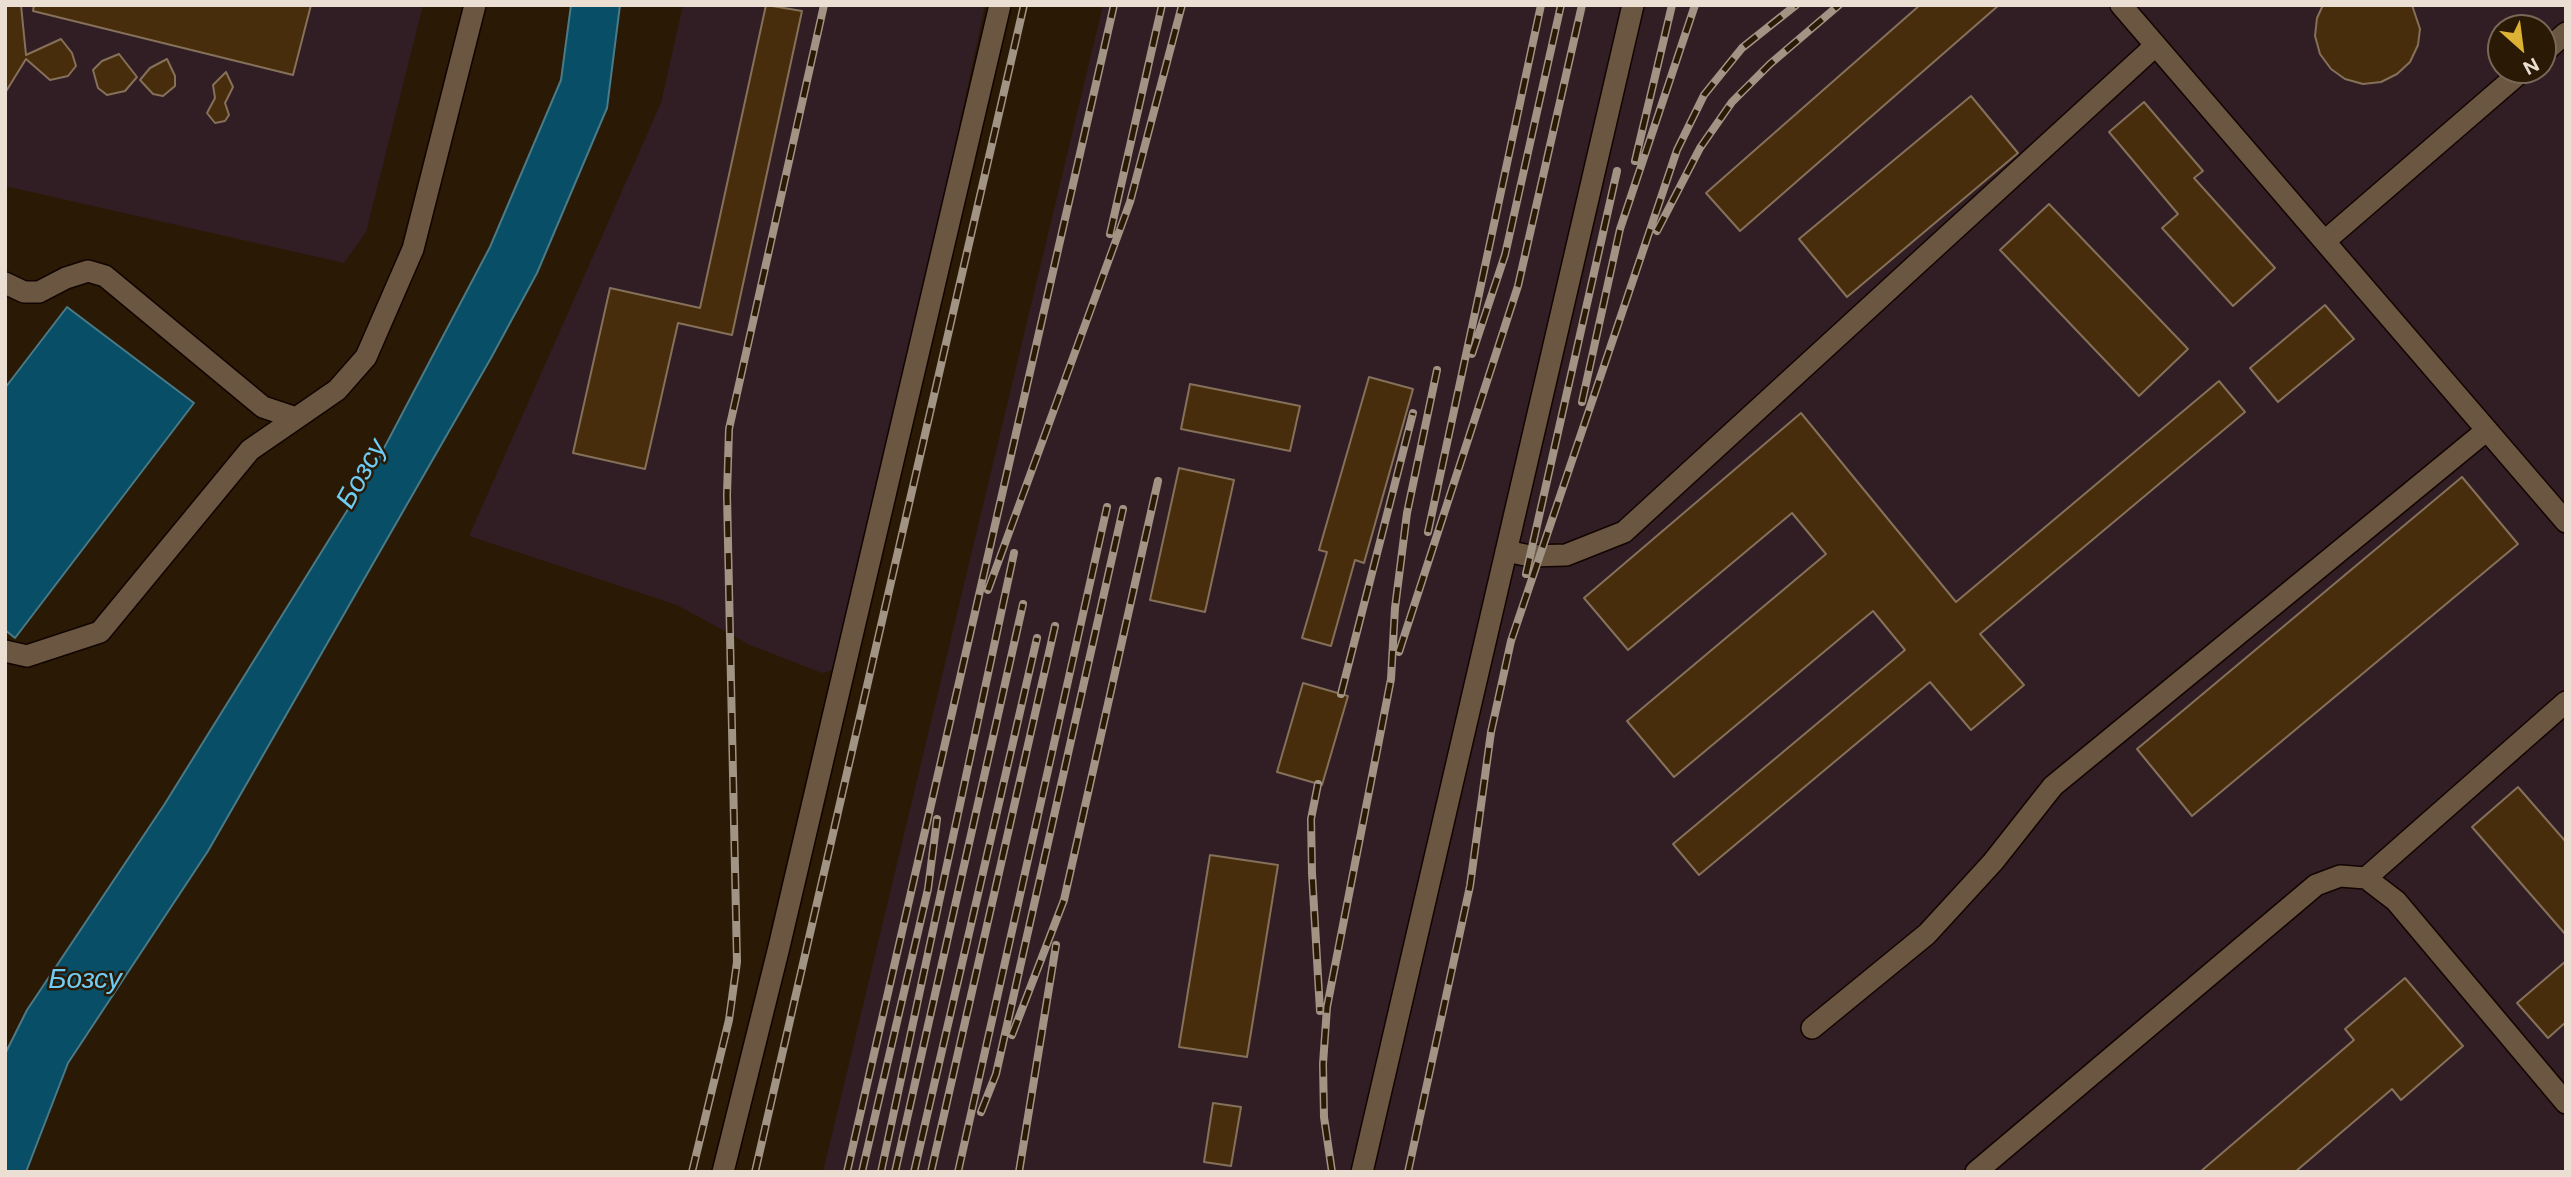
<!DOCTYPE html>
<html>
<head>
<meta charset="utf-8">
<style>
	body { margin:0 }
	#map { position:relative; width:2571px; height:1177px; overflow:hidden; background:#2a1905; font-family:Figtree,sans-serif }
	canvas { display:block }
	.frame { position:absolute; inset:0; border:7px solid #ebdfd3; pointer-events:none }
	.north { position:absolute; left:2487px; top:14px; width:70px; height:70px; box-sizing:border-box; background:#2a1905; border:2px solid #776857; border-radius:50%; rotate:152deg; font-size:19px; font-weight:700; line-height:28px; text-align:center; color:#ebdfd3 }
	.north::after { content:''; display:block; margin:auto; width:24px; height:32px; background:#ddb133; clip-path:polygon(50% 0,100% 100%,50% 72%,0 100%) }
</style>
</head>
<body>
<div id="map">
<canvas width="2571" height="1177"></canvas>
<div class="frame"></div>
<div class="north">N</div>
</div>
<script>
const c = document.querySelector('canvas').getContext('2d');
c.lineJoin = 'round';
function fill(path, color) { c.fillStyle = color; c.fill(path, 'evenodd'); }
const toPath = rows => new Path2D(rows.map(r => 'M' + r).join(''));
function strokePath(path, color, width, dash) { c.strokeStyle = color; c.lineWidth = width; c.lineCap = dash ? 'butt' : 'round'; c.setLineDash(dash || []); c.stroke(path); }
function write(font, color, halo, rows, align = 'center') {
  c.font = font + ' Figtree,sans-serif'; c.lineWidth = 5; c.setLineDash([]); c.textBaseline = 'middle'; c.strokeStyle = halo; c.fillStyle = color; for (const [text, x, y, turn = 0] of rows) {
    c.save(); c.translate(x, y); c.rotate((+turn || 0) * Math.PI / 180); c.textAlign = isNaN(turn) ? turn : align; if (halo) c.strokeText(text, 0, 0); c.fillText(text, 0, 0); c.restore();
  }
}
fill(toPath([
	[5,5,423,5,366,232,344,263,5,186],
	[683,5,985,5,844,667,822,673,750,645,677,605,469,536,661,103],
	[1103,5,2566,5,2566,1172,823,1172],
	[2501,28,2543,28,2543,70,2501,70]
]), '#311e24');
const water = toPath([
	[571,5,620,5,607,108,537,273,491,358,208,851,68,1063,26,1172,5,1172,5,1054,27,1010,164,805,373,469,490,247,561,80,571,5],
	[67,307,194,403,15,638,5,630,5,388,67,307]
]);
fill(water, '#074e66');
strokePath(water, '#4b7a87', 2);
const building = toPath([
	[5,5,21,5,26,55,61,39,72,53,76,66,68,76,50,80,26,59,5,93,5,5],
	[34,5,311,5,293,75,33,11,34,5],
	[766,5,802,11,732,335,678,323,645,469,573,453,610,288,700,308,766,5],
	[1920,5,1999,5,1740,231,1706,193,1920,5],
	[2323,5,2412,5,2420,29,2418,45,2410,62,2397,74,2381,82,2363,84,2345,79,2331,69,2320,54,2315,36,2317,18,2323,5],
	[119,54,137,77,125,91,107,95,98,88,93,70,102,61,119,54],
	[167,59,175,76,175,86,163,96,153,94,140,80,150,68,167,59],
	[226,72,233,87,225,103,229,115,225,121,215,123,207,113,215,98,213,85,226,72],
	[1971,96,2018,153,1847,297,1799,239,1971,96],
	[2144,102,2203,171,2194,178,2275,268,2233,306,2162,228,2178,214,2109,132,2144,102],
	[2049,204,2188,349,2139,396,2000,250,2049,204],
	[2325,305,2354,339,2278,402,2250,368,2325,305],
	[1369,377,1413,389,1364,563,1355,560,1331,646,1302,638,1327,552,1319,550,1369,377],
	[2219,381,2245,412,1980,634,2024,685,1971,730,1930,682,1699,875,1673,844,1905,650,1873,611,1674,777,1627,721,1826,554,1792,513,1628,650,1584,598,1801,413,1956,602,2219,381],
	[1190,384,1300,406,1290,451,1181,429,1190,384],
	[1179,468,1234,480,1205,612,1150,600,1179,468],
	[2462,477,2518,544,2192,816,2137,749,2462,477],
	[1303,683,1348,696,1322,785,1277,772,1303,683],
	[2518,787,2566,842,2566,935,2472,827,2518,787],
	[1210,855,1278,865,1247,1057,1179,1047,1210,855],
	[2566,961,2566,1022,2548,1038,2517,1003,2566,961],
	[2405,978,2463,1046,2401,1100,2392,1089,2295,1172,2200,1172,2354,1040,2345,1029,2405,978],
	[1213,1103,1241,1107,1231,1166,1204,1162,1213,1103]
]);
fill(building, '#472d0c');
strokePath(building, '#85705a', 2);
const minor = toPath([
	[2121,5,2566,522],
	[2543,53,2566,33],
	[2325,241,2523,70],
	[5,283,24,292,39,292,66,278,88,271,105,276,263,407,296,418],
	[1506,551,1530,556,1566,555,1624,532,2155,46],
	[5,651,27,656,100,632,250,450,337,390,366,357,413,249,475,5],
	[2366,878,2566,702],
	[1812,1028,1927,934,1993,862,2053,786,2487,430],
	[723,1172,779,947,1000,5],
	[1362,1172,1633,5],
	[1976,1172,2316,885,2340,876,2366,878,2396,901,2566,1103]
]);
strokePath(minor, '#120400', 24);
strokePath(minor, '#6a5641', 21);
const rail = toPath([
	[1635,161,1672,5],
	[1657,231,1700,148,1732,102,1770,64,1839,5],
	[1110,234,1162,5],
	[1472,354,1505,255,1561,5],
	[1582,402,1620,229,1695,5],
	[1428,532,1541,5],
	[1526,574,1617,171],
	[988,590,1130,202,1182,5],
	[1399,652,1518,286,1582,5],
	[1341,694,1413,413],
	[1318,784,1311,819,1312,873,1320,1011],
	[1012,1035,1064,900,1158,481],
	[981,1112,996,1074,1123,509],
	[692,1172,729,1020,737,962,727,495,729,429,824,5],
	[755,1172,1024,5],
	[847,1172,1114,5],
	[862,1172,928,889,937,819],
	[881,1172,1014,553],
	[895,1172,1023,604],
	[914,1172,1037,638],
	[931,1172,1055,626],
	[958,1172,1107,507],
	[1019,1172,1056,945],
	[1332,1172,1324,1117,1323,1064,1327,1007,1391,679,1395,608,1407,513,1437,370],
	[1408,1172,1470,886,1491,732,1511,641,1677,150,1704,95,1742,48,1796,5]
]);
strokePath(rail, '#a29485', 8);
strokePath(rail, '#2a1905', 5, [16]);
write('italic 28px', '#6fccf4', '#2a1905', [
	["Бозсу",362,474,-61],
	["Бозсу",85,980]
]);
</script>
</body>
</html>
